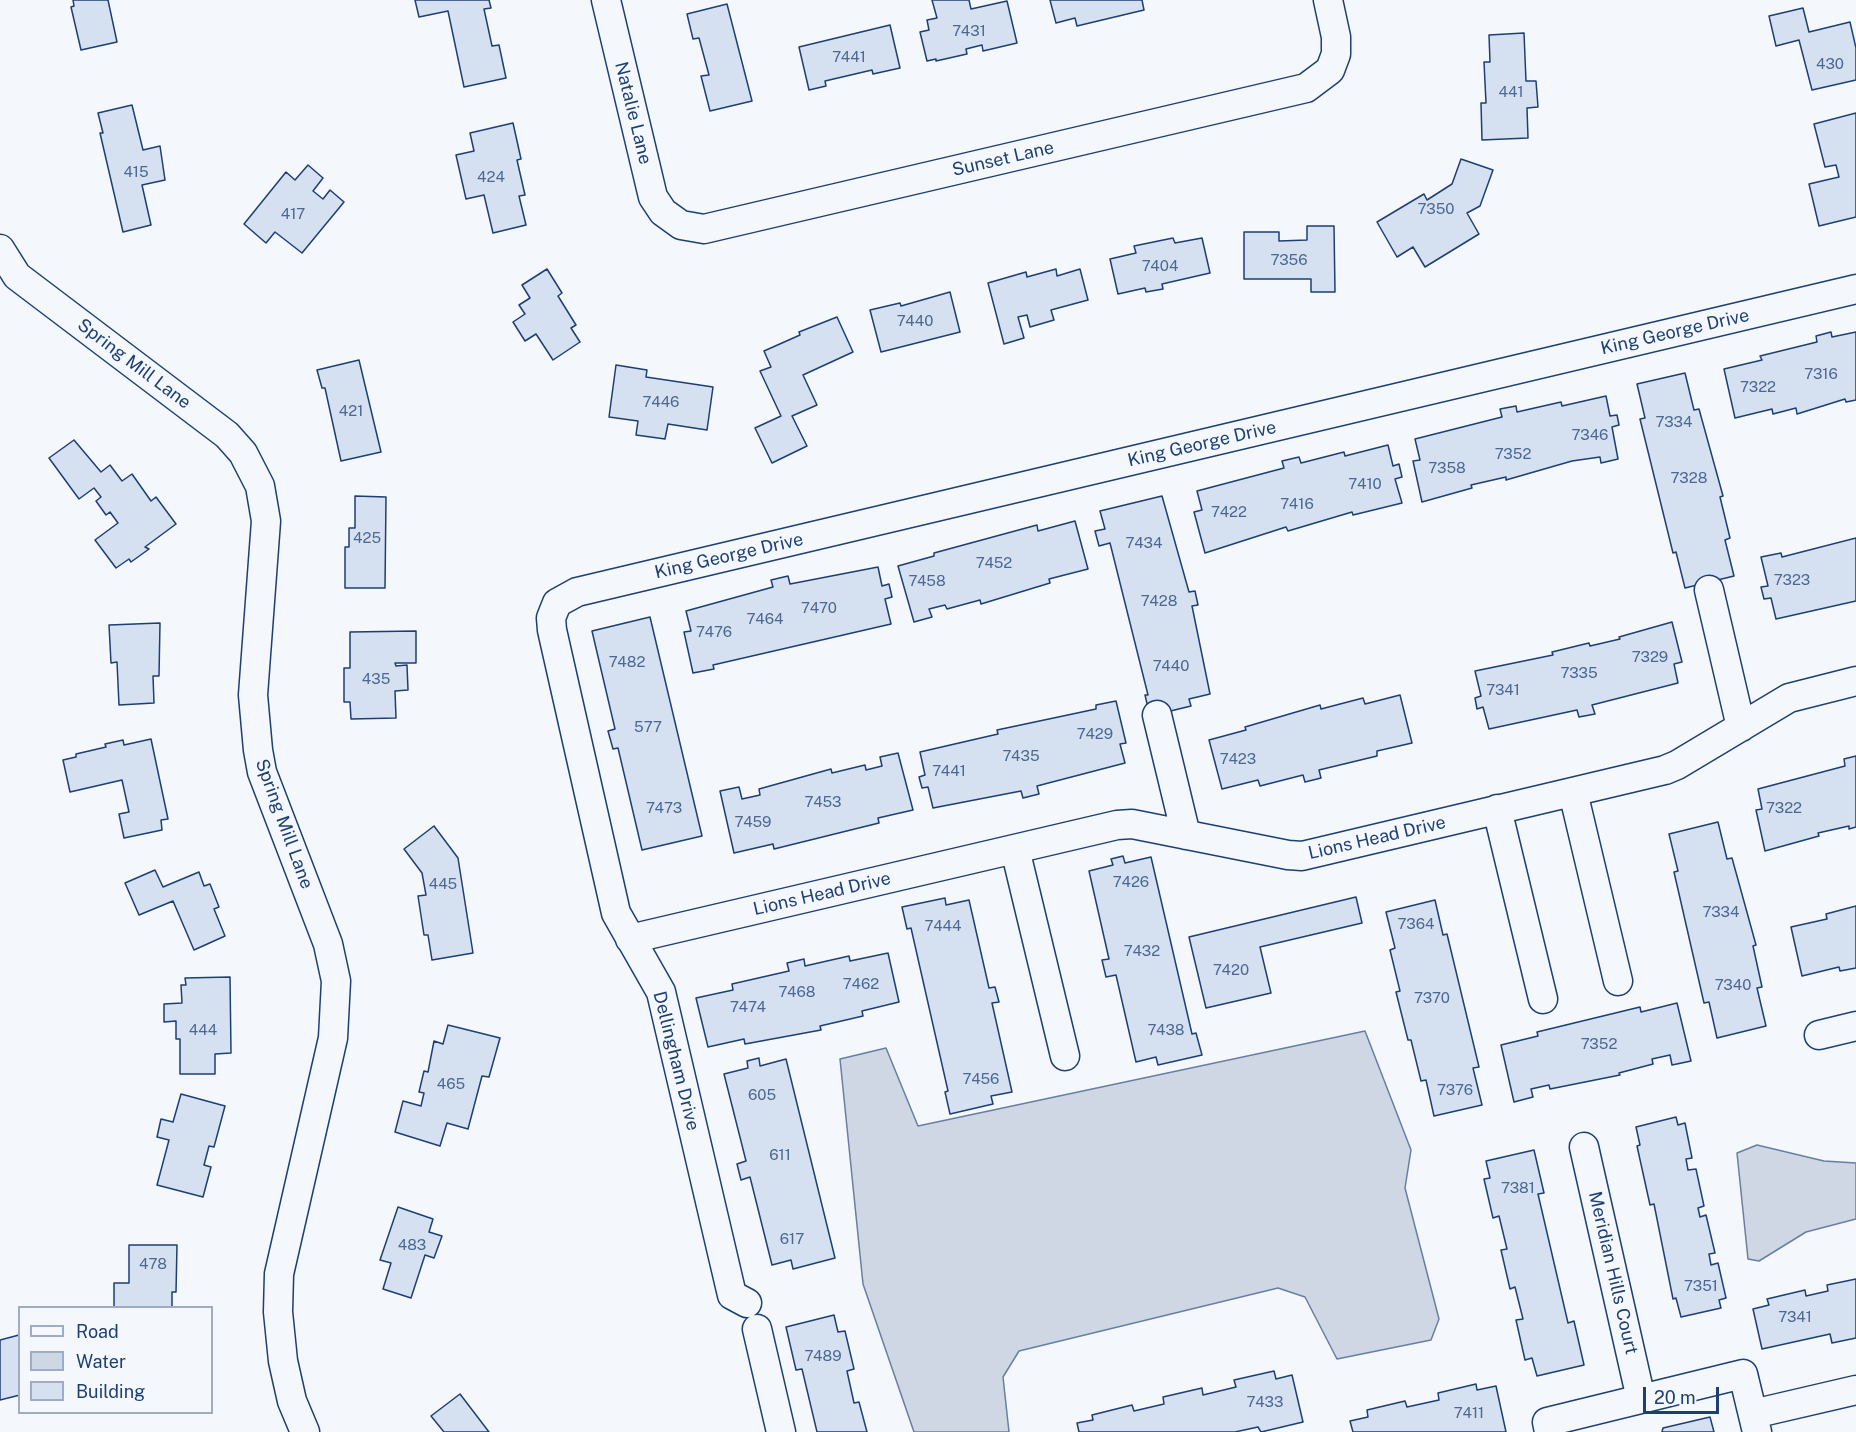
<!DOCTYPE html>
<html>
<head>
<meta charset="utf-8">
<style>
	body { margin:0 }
	#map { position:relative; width:1856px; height:1432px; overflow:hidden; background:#f4f7fb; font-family:"Public Sans",sans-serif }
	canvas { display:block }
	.legend { position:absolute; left:18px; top:1306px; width:195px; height:108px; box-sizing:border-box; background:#f4f7fb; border:2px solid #9eadc5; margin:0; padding:8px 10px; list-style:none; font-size:18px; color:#1d3f73 }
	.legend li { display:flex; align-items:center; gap:12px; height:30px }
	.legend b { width:30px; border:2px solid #9eadc5 }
	.scale { position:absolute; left:1643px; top:1387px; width:76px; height:27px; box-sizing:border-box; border:3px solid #1d3f73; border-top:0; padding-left:8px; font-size:18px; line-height:21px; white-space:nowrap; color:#1d3f73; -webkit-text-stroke:4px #f4f7fb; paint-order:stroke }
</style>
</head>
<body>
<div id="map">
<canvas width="1856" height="1432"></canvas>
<ul class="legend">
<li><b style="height:8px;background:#f4f7fb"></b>Road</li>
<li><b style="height:16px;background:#cfd7e4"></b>Water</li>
<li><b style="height:16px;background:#d5e0f0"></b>Building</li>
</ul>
<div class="scale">20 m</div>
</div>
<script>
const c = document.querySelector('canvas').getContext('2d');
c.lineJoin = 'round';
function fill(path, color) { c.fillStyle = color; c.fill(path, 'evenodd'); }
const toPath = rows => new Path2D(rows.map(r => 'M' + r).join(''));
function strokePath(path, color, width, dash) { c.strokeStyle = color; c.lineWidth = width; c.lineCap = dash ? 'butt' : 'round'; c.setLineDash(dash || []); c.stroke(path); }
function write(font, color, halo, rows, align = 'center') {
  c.font = font + ' "Public Sans",sans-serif'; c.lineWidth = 4.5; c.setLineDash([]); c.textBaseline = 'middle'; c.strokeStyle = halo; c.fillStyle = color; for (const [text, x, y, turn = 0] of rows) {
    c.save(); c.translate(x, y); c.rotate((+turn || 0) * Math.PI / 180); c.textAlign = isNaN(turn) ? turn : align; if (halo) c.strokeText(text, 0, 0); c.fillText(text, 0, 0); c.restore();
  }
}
const water = toPath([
	[1365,1031,1411,1150,1405,1188,1439,1319,1431,1340,1337,1359,1305,1297,1278,1288,1019,1351,1003,1377,1009,1432,914,1432,863,1284,840,1059,886,1048,918,1126,1365,1031],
	[1757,1145,1824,1161,1856,1163,1856,1219,1806,1232,1759,1261,1748,1259,1737,1153,1757,1145]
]);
fill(water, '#cfd7e4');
strokePath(water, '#687fa3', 1.5);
const building = toPath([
	[73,0,108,0,117,42,81,50,71,7,74,6,73,0],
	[415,0,489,0,491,8,484,9,492,46,499,45,506,78,464,87,448,11,419,17,415,0],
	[932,0,969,0,971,9,1007,1,1017,43,983,51,982,45,966,49,967,54,936,61,936,59,927,61,920,32,929,30,927,20,937,18,932,0],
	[1050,0,1142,0,1144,10,1077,26,1075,18,1056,23,1050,0],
	[727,4,752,101,710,111,701,76,709,75,699,38,693,39,687,14,727,4],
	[1803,8,1809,32,1850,22,1856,48,1856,80,1812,90,1799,40,1776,46,1769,16,1803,8],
	[890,25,900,68,873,74,872,70,825,81,826,86,809,90,799,47,890,25],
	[1524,33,1526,81,1536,81,1538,107,1527,108,1528,138,1482,140,1481,103,1486,103,1484,62,1490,62,1489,35,1524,33],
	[132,105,143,150,160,146,165,180,142,185,151,225,123,232,100,133,103,133,98,113,132,105],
	[1856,113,1856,217,1819,226,1809,184,1839,177,1836,165,1825,167,1814,124,1856,113],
	[513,123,521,159,517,160,525,195,519,196,526,225,493,233,484,195,466,199,456,155,474,151,470,133,513,123],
	[1461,159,1493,170,1480,206,1467,213,1479,234,1425,267,1413,247,1397,257,1377,222,1424,194,1427,200,1452,184,1461,159],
	[308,165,323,178,313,191,323,199,330,190,344,202,302,253,275,232,266,243,244,224,286,172,295,180,308,165],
	[1307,226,1334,226,1335,292,1311,292,1311,279,1244,279,1244,232,1279,232,1279,241,1307,240,1307,226],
	[1173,238,1175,243,1202,238,1210,273,1162,284,1163,289,1146,292,1145,288,1118,294,1110,259,1136,253,1134,246,1173,238],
	[547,269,562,293,558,296,576,325,571,328,580,342,553,360,536,334,525,341,513,322,525,314,519,305,530,298,522,285,547,269],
	[1056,269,1057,276,1080,269,1088,300,1051,310,1054,320,1030,327,1027,315,1018,317,1024,338,1004,344,988,283,1026,272,1027,277,1056,269],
	[950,292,960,332,881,352,870,310,900,303,901,306,950,292],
	[837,317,853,352,803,375,817,405,792,416,807,446,772,463,755,428,781,416,760,371,771,367,764,351,800,335,799,332,837,317],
	[1831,332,1832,337,1856,332,1856,400,1846,402,1845,399,1797,414,1796,408,1773,414,1772,409,1735,418,1724,369,1762,360,1760,356,1817,342,1816,336,1831,332],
	[359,360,381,452,341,461,325,388,322,388,317,370,359,360],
	[616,365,647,370,646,377,713,387,707,430,668,424,665,439,636,435,638,421,609,417,616,365],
	[1685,373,1694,410,1699,409,1723,496,1720,497,1730,538,1725,540,1734,576,1685,588,1676,552,1673,553,1640,419,1645,418,1637,384,1685,373],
	[1606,396,1610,416,1617,415,1619,425,1612,427,1618,459,1601,463,1600,457,1572,461,1506,480,1506,477,1471,485,1472,488,1422,502,1413,461,1420,460,1415,439,1502,417,1500,409,1516,406,1517,412,1561,402,1562,406,1606,396],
	[74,440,101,472,110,465,122,481,132,474,151,501,156,497,176,524,145,547,149,549,131,562,129,559,116,568,95,540,118,523,110,512,106,515,96,501,101,497,94,488,79,499,49,458,74,440],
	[1388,445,1393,466,1399,464,1402,477,1395,479,1402,503,1353,515,1352,512,1288,531,1286,527,1205,553,1194,512,1202,510,1197,491,1284,468,1282,461,1299,457,1301,463,1344,452,1345,456,1388,445],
	[355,496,386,497,385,588,345,588,345,547,349,547,349,528,355,528,355,496],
	[1162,496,1189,592,1195,591,1198,605,1192,606,1210,694,1189,699,1191,706,1150,716,1145,695,1148,695,1110,543,1099,546,1095,531,1105,529,1100,511,1162,496],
	[1075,521,1088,569,1049,579,1050,583,981,604,980,600,947,609,945,605,929,609,932,617,914,622,898,566,934,556,934,553,1037,525,1038,531,1075,521],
	[1856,538,1856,601,1776,619,1771,598,1764,599,1761,587,1768,586,1761,557,1781,553,1782,557,1856,538],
	[878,567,882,586,889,584,892,597,885,599,891,624,713,665,714,669,693,673,684,632,691,631,686,611,773,587,771,580,788,576,790,584,878,567],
	[650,617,702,836,642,850,618,748,613,749,608,731,615,729,592,631,650,617],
	[1672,622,1682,662,1674,664,1678,683,1592,705,1595,714,1579,717,1577,710,1489,729,1483,707,1477,709,1475,698,1481,696,1475,671,1553,655,1552,652,1589,643,1590,646,1620,639,1619,637,1672,622],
	[160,623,159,676,153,676,154,703,119,705,117,662,111,663,109,625,160,623],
	[416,631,416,663,395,663,396,666,407,665,408,690,395,691,396,718,351,719,350,702,344,702,344,668,350,668,350,632,416,631],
	[1400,695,1412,743,1377,751,1377,756,1319,770,1321,778,1305,782,1303,775,1260,786,1258,780,1222,789,1209,740,1246,730,1245,727,1320,705,1321,709,1363,698,1365,704,1400,695],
	[1116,701,1126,743,1120,744,1125,763,1037,786,1039,794,1023,798,1021,791,933,808,928,787,922,788,919,777,925,775,920,752,998,734,997,730,1096,709,1096,705,1116,701],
	[151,739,168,819,161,820,162,830,124,838,119,814,129,812,122,780,70,792,63,760,76,757,76,754,106,747,105,744,123,740,124,745,151,739],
	[898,753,913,810,878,818,879,823,774,849,773,844,734,853,720,791,739,787,742,799,760,795,759,789,831,769,832,773,865,765,866,770,882,766,880,757,898,753],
	[1856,756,1856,827,1849,829,1849,826,1818,833,1819,836,1765,851,1756,810,1762,809,1758,789,1845,766,1844,759,1856,756],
	[1718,822,1727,859,1732,858,1756,945,1753,946,1762,987,1757,988,1766,1026,1717,1038,1709,1002,1704,1003,1674,872,1678,871,1669,834,1718,822],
	[434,826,458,858,473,953,432,960,428,935,424,935,418,896,426,895,422,873,404,849,434,826],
	[1123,856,1125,863,1151,857,1192,1034,1196,1033,1202,1055,1158,1065,1156,1057,1136,1062,1116,975,1106,977,1102,960,1109,959,1089,871,1113,865,1111,859,1123,856],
	[155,870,163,887,199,872,204,886,210,884,219,907,214,909,225,936,194,950,173,901,139,915,125,883,155,870],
	[1356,897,1362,923,1260,947,1271,993,1206,1008,1189,937,1356,897],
	[945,898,946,905,969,900,989,988,995,987,999,1002,992,1003,1012,1092,991,1096,993,1104,950,1114,945,1092,948,1091,911,928,907,929,902,907,945,898],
	[1435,900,1443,935,1447,934,1479,1067,1473,1068,1482,1105,1434,1116,1426,1080,1421,1081,1411,1040,1408,1040,1396,992,1400,991,1390,950,1395,948,1386,912,1435,900],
	[1856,906,1856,968,1840,971,1839,967,1802,976,1791,927,1827,919,1826,914,1856,906],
	[888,953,899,1002,862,1011,863,1016,820,1026,821,1030,745,1044,744,1039,708,1047,696,998,733,990,732,984,789,971,787,963,804,959,805,966,849,956,850,961,888,953],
	[230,977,231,1053,215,1054,215,1074,180,1074,180,1039,176,1039,176,1021,164,1022,164,1004,182,1003,181,985,186,985,185,978,230,977],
	[1677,1003,1691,1061,1672,1065,1670,1055,1652,1059,1653,1064,1619,1073,1620,1075,1550,1089,1549,1085,1531,1089,1533,1097,1514,1102,1501,1045,1538,1036,1537,1032,1640,1007,1641,1012,1677,1003],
	[448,1025,500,1038,489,1077,482,1076,468,1129,447,1123,440,1146,395,1132,403,1101,421,1106,424,1093,419,1092,424,1071,428,1072,434,1041,443,1044,448,1025],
	[759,1058,760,1066,786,1059,835,1258,793,1269,791,1260,772,1265,750,1177,741,1180,737,1164,746,1161,724,1074,748,1068,747,1061,759,1058],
	[181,1094,225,1106,214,1147,209,1146,204,1165,211,1167,203,1197,157,1185,169,1140,157,1137,161,1119,173,1122,181,1094],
	[1676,1117,1678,1125,1685,1123,1692,1158,1686,1159,1688,1170,1696,1169,1704,1206,1698,1208,1700,1217,1706,1215,1715,1253,1709,1254,1711,1265,1718,1263,1726,1298,1719,1300,1721,1308,1681,1317,1676,1298,1673,1299,1654,1204,1650,1205,1637,1146,1640,1145,1636,1127,1676,1117],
	[1534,1150,1544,1193,1538,1194,1568,1323,1574,1321,1584,1365,1537,1376,1532,1358,1525,1360,1516,1320,1523,1319,1515,1287,1510,1289,1501,1250,1507,1249,1499,1216,1493,1218,1484,1179,1490,1178,1486,1161,1534,1150],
	[398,1207,433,1219,429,1232,442,1236,434,1258,425,1255,411,1298,383,1289,391,1263,380,1260,398,1207],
	[129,1245,177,1245,176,1292,172,1292,172,1308,114,1308,114,1283,129,1283,129,1245],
	[1856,1279,1856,1338,1832,1343,1830,1334,1762,1349,1753,1309,1769,1305,1767,1299,1805,1290,1806,1296,1828,1291,1827,1285,1856,1279],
	[834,1315,838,1332,845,1331,854,1369,847,1371,854,1403,859,1402,867,1432,817,1432,802,1369,796,1370,786,1327,834,1315],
	[19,1335,20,1395,0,1400,0,1340,19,1335],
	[1274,1371,1276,1379,1292,1375,1303,1422,1261,1432,1258,1427,1235,1432,1079,1432,1077,1423,1093,1420,1092,1415,1132,1405,1134,1411,1164,1404,1163,1397,1202,1388,1203,1395,1236,1387,1234,1380,1274,1371],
	[1476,1384,1477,1390,1496,1386,1506,1432,1353,1432,1350,1421,1368,1417,1367,1410,1405,1401,1407,1407,1439,1400,1438,1393,1476,1384],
	[460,1394,489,1432,444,1432,431,1416,460,1394],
	[1710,1417,1714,1432,1662,1432,1663,1428,1710,1417]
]);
fill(building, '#d5e0f0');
strokePath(building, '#1d3f73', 1.5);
const minor = toPath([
	[606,0,653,197,663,212,681,225,704,229,1306,88,1330,70,1336,54,1336,37,1328,0],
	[0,249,17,276,227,435,243,453,260,486,266,521,253,695,258,750,262,772,328,944,336,981,333,1038,279,1274,278,1312,283,1361,292,1401,305,1432],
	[1709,590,1741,727],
	[1157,715,1186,835],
	[1573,792,1618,981],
	[1497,809,1543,999],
	[1015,849,1065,1056],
	[630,939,1117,825,1132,824,1288,855,1302,856,1665,770,1677,765,1789,698,1856,681],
	[1819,1035,1856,1026],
	[1584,1147,1641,1399],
	[747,1303,732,1295,661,992,616,913,552,630,551,618,557,603,577,592,1856,289],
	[757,1329,781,1432],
	[1753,1414,1856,1390],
	[1549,1432,1547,1422,1743,1374,1757,1432]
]);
strokePath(minor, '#1d3f73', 31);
strokePath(minor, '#f4f7fb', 28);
write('15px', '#4b6792', null, [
	["7431",969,31],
	["7441",849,57],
	["430",1830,64],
	["441",1511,92],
	["415",136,172],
	["424",491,177],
	["7350",1436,209],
	["417",293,214],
	["7356",1289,260],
	["7404",1160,266],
	["7440",915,321],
	["7316",1821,374],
	["7322",1758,387],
	["7446",661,402],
	["421",351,411],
	["7334",1674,422],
	["7346",1590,435],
	["7352",1513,454],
	["7358",1447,468],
	["7328",1689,478],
	["7410",1365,484],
	["7416",1297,504],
	["7422",1229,512],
	["425",367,538],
	["7434",1144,543],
	["7452",994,563],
	["7323",1792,580],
	["7458",927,581],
	["7428",1159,601],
	["7470",819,608],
	["7464",765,619],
	["7476",714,632],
	["7329",1650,657],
	["7482",627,662],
	["7440",1171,666],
	["7335",1579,673],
	["435",376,679],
	["7341",1503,690],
	["577",648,727],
	["7429",1095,734],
	["7435",1021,756],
	["7423",1238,759],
	["7441",949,771],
	["7453",823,802],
	["7473",664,808],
	["7322",1784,808],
	["7459",753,822],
	["7426",1131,882],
	["445",443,884],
	["7334",1721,912],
	["7364",1416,924],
	["7444",943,926],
	["7432",1142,951],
	["7420",1231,970],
	["7462",861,984],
	["7340",1733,985],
	["7468",797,992],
	["7370",1432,998],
	["7474",748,1007],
	["444",203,1030],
	["7438",1166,1030],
	["7352",1599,1044],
	["7456",981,1079],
	["465",451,1084],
	["7376",1455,1090],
	["605",762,1095],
	["611",780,1155],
	["7381",1518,1188],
	["617",792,1239],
	["483",412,1245],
	["478",153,1264],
	["7351",1701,1286],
	["7341",1795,1317],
	["7489",823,1356],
	["7433",1265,1402],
	["7411",1469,1413]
]);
write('18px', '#1d3f73', '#f4f7fb', [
	["Natalie Lane",633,113,76],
	["Sunset Lane",1003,159,-13],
	["King George Drive",1675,332,-13],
	["Spring Mill Lane",134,364,37],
	["King George Drive",1202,444,-13],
	["King George Drive",729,556,-13],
	["Spring Mill Lane",284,824,70],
	["Lions Head Drive",1377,838,-13],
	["Lions Head Drive",822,894,-13],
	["Dellingham Drive",676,1061,76],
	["Meridian Hills Court",1613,1273,77]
]);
</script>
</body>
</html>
